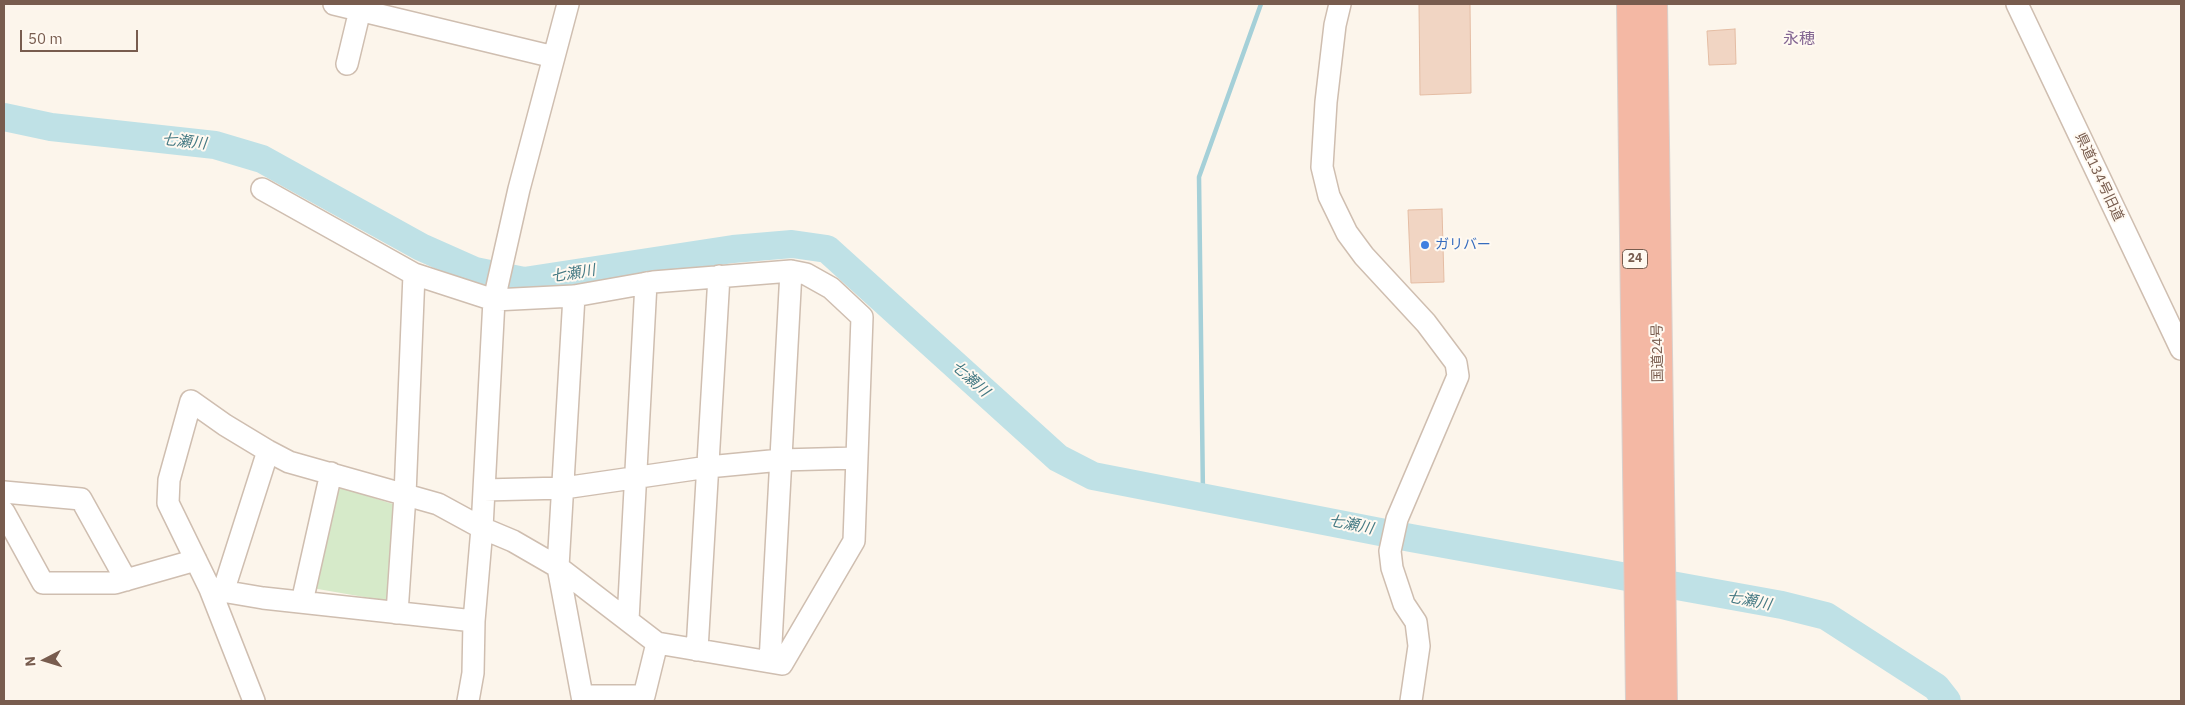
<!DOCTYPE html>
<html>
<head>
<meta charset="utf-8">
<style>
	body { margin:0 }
	#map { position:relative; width:2185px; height:705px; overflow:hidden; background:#fcf5eb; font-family:"IBM Plex Sans",sans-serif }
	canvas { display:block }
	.frame { position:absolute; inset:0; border:5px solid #785c4e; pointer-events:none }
	.north { position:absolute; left:20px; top:635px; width:50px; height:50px; -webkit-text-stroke:4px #fff9f1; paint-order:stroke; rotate:265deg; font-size:14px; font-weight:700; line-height:20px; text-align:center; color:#785c4e }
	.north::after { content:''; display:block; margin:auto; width:18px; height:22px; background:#785c4e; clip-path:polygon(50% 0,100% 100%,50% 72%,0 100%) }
	.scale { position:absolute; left:20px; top:30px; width:118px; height:22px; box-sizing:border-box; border:2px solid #785c4e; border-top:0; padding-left:6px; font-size:15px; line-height:18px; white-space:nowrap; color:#785c4e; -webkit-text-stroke:4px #fff9f1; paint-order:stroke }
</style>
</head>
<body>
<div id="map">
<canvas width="2185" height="705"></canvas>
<div class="frame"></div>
<div class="north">N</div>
<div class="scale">50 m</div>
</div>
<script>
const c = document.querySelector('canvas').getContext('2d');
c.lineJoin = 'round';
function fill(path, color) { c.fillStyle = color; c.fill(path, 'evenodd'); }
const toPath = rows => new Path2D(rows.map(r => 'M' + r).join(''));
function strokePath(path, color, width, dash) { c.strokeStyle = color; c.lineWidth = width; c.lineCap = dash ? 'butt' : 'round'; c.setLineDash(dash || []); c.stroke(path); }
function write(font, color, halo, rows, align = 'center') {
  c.font = font + ' "IBM Plex Sans","Noto Sans JP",sans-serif'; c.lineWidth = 4; c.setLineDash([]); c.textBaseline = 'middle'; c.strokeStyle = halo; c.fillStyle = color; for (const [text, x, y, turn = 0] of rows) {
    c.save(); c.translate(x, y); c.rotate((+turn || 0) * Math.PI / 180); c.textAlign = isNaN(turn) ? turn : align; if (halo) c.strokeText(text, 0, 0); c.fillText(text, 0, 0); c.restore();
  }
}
fill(toPath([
	[336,486,399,506,387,601,312,588]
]), '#d6eac9');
strokePath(toPath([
	[1203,497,1199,177,1261,4]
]), '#a5d0d8', 4.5);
strokePath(toPath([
	[4,117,51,127,215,145,262,159,421,247,475,271,524,281,733,249,792,244,827,249,1058,458,1093,476,1411,538,1782,605,1826,616,1936,687,1947,701]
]), '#bfe1e6', 28);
const building = toPath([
	[1419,4,1470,4,1471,93,1420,95,1419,4],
	[1735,29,1736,64,1709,65,1707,31,1735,29],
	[1442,209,1444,282,1411,283,1408,210,1442,209]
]);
fill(building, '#f1d5c3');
strokePath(building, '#e4bca3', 1);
const minor = toPath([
	[334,4,554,57],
	[1340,4,1335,25,1326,102,1322,167,1329,196,1347,233,1364,256,1426,323,1456,363,1458,376,1397,519,1390,551,1392,568,1404,604,1416,622,1419,646,1411,701],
	[2017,4,2181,349],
	[347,64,360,10],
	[574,296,558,567,583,701],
	[484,490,564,488,708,467,781,460,856,458],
	[4,492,81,499,126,580],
	[4,512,43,583,115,583,196,560],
	[210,589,263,598,474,621],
	[223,592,268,451],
	[302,602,331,473],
	[397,613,405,495,414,274],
	[628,620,646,283],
	[697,650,719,276],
	[770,662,791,271],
	[582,696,644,696,657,643],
	[254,701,210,589,168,503,169,480,191,401,225,425,268,451,289,462,438,504,482,528,513,541,558,567,657,643,782,664,854,541,862,317,831,288,806,274,791,271,653,282,574,296,494,300,414,274,262,189],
	[468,701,473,673,474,621,482,528,494,300,519,189,568,4]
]);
const highway = toPath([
	[1631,4,1640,701],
	[1653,4,1663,701]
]);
strokePath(minor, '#cfbeb0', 24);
strokePath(highway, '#d9d1cd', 30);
strokePath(minor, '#fff', 21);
strokePath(highway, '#f4b8a4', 28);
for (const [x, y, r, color] of [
	[1425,245,5,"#3f7fe0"]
]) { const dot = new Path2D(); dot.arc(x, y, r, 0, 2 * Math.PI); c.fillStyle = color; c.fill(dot); strokePath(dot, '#fff9f1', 2); }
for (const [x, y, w] of [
	[1635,259,25]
]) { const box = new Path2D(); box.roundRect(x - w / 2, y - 9.5, w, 19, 4); c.fillStyle = '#fff9f1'; c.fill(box); strokePath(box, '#785c4e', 1); }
write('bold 12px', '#785c4e', null, [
	["24",1635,259]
]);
write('14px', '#785c4e', '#fff9f1', [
	["県道134号旧道",2099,177,65],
	["国道24号",1658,353,-91]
]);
write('14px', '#366cbe', '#fff9f1', [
	["ガリバー",1435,245]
], 'left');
write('italic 15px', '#447983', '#fff9f1', [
	["七瀬川",184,142,6],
	["七瀬川",573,274,-9],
	["七瀬川",970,379,42],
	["七瀬川",1351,525,11],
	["七瀬川",1749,601,11]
]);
write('16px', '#846693', '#fff9f1', [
	["永穂",1799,39]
]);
</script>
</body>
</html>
